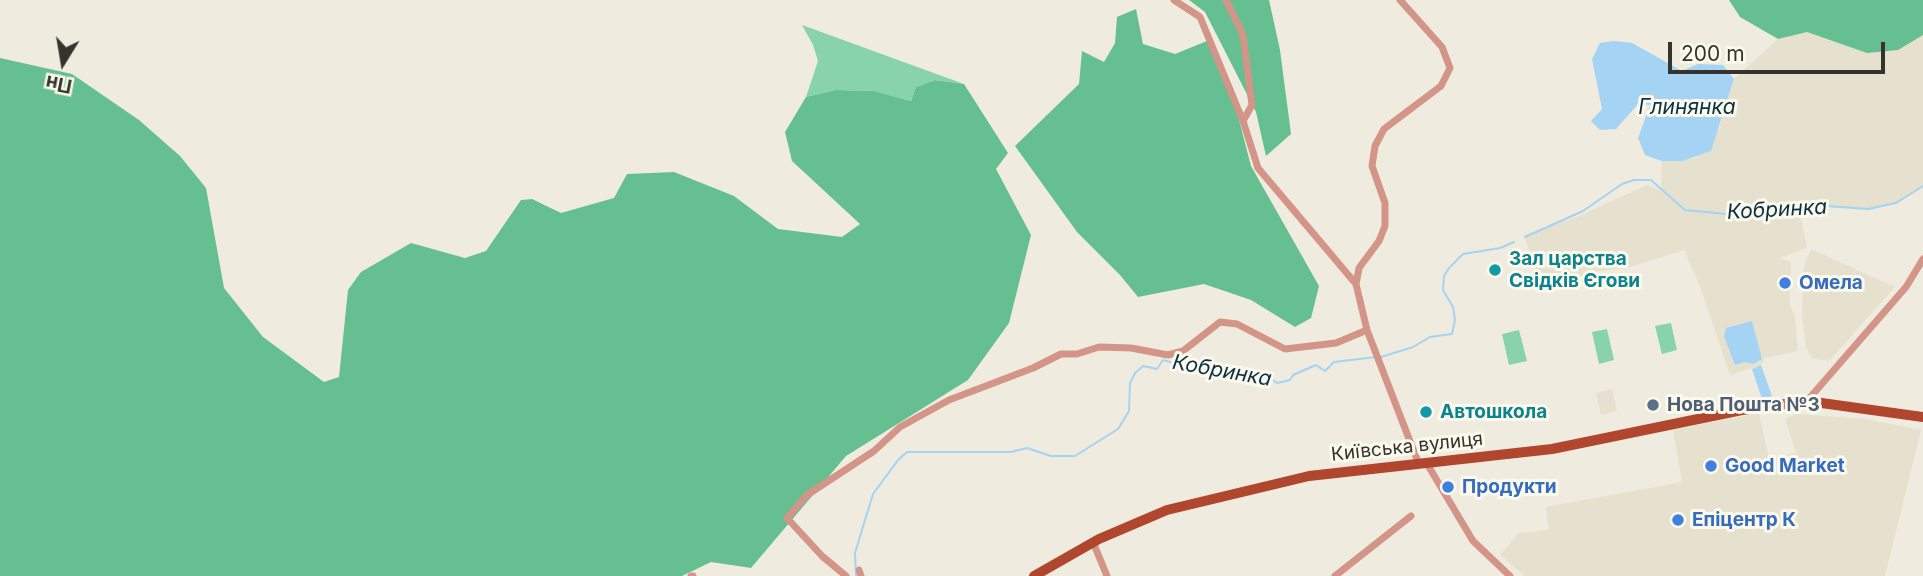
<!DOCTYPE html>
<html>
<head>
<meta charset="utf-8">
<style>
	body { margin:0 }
	#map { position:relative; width:1923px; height:576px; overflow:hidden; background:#efecdf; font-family:Inter,sans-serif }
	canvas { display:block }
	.north { position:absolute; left:28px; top:28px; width:70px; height:70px; -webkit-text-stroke:5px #fcfaec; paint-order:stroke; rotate:191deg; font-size:19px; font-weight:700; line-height:28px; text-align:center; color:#34332e }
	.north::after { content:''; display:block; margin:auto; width:24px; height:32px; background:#34332e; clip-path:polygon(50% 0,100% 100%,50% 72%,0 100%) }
	.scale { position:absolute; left:1668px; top:42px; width:217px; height:32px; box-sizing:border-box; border:4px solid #34332e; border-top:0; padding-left:9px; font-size:21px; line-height:24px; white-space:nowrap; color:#34332e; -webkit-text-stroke:5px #fcfaec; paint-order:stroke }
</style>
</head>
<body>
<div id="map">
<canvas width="1923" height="576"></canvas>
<div class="north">Пн</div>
<div class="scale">200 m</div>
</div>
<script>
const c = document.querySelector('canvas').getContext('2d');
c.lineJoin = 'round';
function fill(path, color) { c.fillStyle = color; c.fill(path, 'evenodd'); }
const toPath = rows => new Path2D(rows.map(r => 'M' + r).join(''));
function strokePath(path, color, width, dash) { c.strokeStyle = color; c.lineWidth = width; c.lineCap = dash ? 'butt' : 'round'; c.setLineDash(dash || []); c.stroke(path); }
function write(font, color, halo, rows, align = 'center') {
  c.font = font + ' Inter,sans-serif'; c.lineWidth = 6; c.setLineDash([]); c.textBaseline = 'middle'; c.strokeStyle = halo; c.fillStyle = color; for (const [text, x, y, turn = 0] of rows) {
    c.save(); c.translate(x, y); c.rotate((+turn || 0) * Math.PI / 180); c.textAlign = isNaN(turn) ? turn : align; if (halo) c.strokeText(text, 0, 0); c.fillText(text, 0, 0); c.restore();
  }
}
fill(toPath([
	[1807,32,1868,53,1898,49,1923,35,1923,186,1896,203,1868,209,1826,206,1805,208,1801,218,1807,248,1779,258,1791,262,1790,305,1795,317,1798,351,1765,358,1761,365,1730,375,1701,289,1684,250,1627,268,1598,271,1543,290,1524,235,1579,216,1647,185,1661,191,1662,161,1696,158,1719,129,1734,79,1778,39],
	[1811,249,1895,287,1829,361,1812,358,1806,348,1802,316,1804,267],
	[1612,389,1617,411,1601,415,1596,393],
	[1759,413,1769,458,1796,453,1785,419,1795,414,1866,419,1921,430,1885,576,1525,576,1500,555,1519,533,1549,530,1546,507,1682,482,1673,430]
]), '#e5e1ce');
fill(toPath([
	[802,25,964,84,935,80,916,87,911,101,874,91,836,90,806,97,818,61,813,45],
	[1671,323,1677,350,1662,354,1655,326],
	[1607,329,1614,360,1599,364,1592,332],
	[1519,330,1527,361,1509,365,1502,334]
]), '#89d3ab');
fill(toPath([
	[1189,0,1269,0,1280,50,1291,134,1266,156,1256,112,1205,12],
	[1729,0,1923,0,1923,35,1898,50,1867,53,1807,32,1778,39,1740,17],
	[1136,9,1143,44,1175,54,1207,41,1238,116,1251,166,1319,286,1311,318,1295,327,1251,300,1204,284,1138,297,1120,275,1077,232,1015,146,1079,84,1082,51,1104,62,1115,43,1117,17],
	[0,58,72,74,139,120,180,156,206,188,224,288,263,337,324,382,339,377,348,290,361,272,411,243,465,258,486,251,521,200,532,199,561,213,614,198,627,174,674,172,734,196,778,229,842,237,860,224,792,161,785,132,806,97,836,90,874,91,911,101,916,87,935,80,964,84,1008,153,996,169,1031,235,1009,323,968,380,846,456,751,568,711,562,682,576,0,576]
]), '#65bf90');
fill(toPath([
	[1614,41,1632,43,1682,71,1698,64,1723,65,1734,79,1711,151,1682,161,1662,161,1645,155,1638,138,1650,105,1638,104,1616,129,1600,130,1591,121,1602,109,1592,59,1600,43],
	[1752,321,1762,359,1753,364,1745,362,1735,365,1724,336,1726,328],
	[1761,365,1772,396,1762,399,1752,369]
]), '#a4d3f3');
strokePath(toPath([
	[1525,237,1583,211,1622,184,1634,180,1651,180,1685,210,1747,216,1786,213,1826,206,1868,209,1896,203,1923,186],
	[1381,357,1413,347,1430,337,1452,334,1455,320,1453,307,1443,290,1444,276,1449,268,1463,254,1500,248,1514,242],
	[856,576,855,553,873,494,898,460,907,452,1011,452,1027,448,1051,456,1075,456,1118,429,1129,411,1130,383,1135,373,1143,366,1157,369,1163,360,1212,374,1226,372,1273,380,1277,383,1290,380,1293,375,1316,365,1325,371,1334,362,1376,357]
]), '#a4d3f3', 2);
strokePath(toPath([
	[1174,0,1200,17,1243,121],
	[1226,0,1243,35,1252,105,1243,121,1258,168,1356,284,1367,330,1418,462],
	[1356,284,1359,268,1379,241,1385,226,1385,203,1372,166,1375,146,1384,129,1441,86,1450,68,1442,47,1400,0],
	[1807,401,1906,287,1923,259],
	[1426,462,1473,541,1510,576],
	[1093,542,1107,576],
	[859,570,861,576],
	[691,576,693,576],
	[846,576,822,556,787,518,807,495,874,451,900,427,949,400,1033,368,1061,354,1077,354,1099,347,1131,348,1168,355,1183,351,1220,322,1237,324,1285,349,1336,343,1367,330],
	[1335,576,1411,516]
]), '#d29587', 7);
strokePath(toPath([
	[1034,576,1099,539,1167,510,1309,476,1552,449,1742,410,1807,401,1923,417]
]), '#b0462e', 10);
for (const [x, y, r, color] of [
	[1495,270,7,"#0f9aa8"],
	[1785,283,7,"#3f7fe0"],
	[1653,405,7,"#5c6f8a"],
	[1426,412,7,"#0f9aa8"],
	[1711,466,7,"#3f7fe0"],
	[1448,487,7,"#3f7fe0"],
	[1678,520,7,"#3f7fe0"]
]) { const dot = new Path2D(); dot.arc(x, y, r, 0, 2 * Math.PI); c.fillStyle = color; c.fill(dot); strokePath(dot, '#fcfaec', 2.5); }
write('bold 19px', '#0d838f', '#fcfaec', [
	["Зал царства",1509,259],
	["Свідків Єгови",1509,281],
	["Автошкола",1440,412]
], 'left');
write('bold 19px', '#366cbe', '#fcfaec', [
	["Омела",1799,283],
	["Good Market",1725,466],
	["Продукти",1462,487],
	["Епіцентр К",1692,520]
], 'left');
write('bold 19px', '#4e5e75', '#fcfaec', [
	["Нова Пошта №3",1667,405]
], 'left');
write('19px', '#34332e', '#fcfaec', [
	["Київська вулиця",1407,447,-6]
]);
write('italic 21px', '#0c3146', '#fcfaec', [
	["Глинянка",1687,108],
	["Кобринка",1777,210,-3],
	["Кобринка",1222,371,10]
]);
</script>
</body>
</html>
